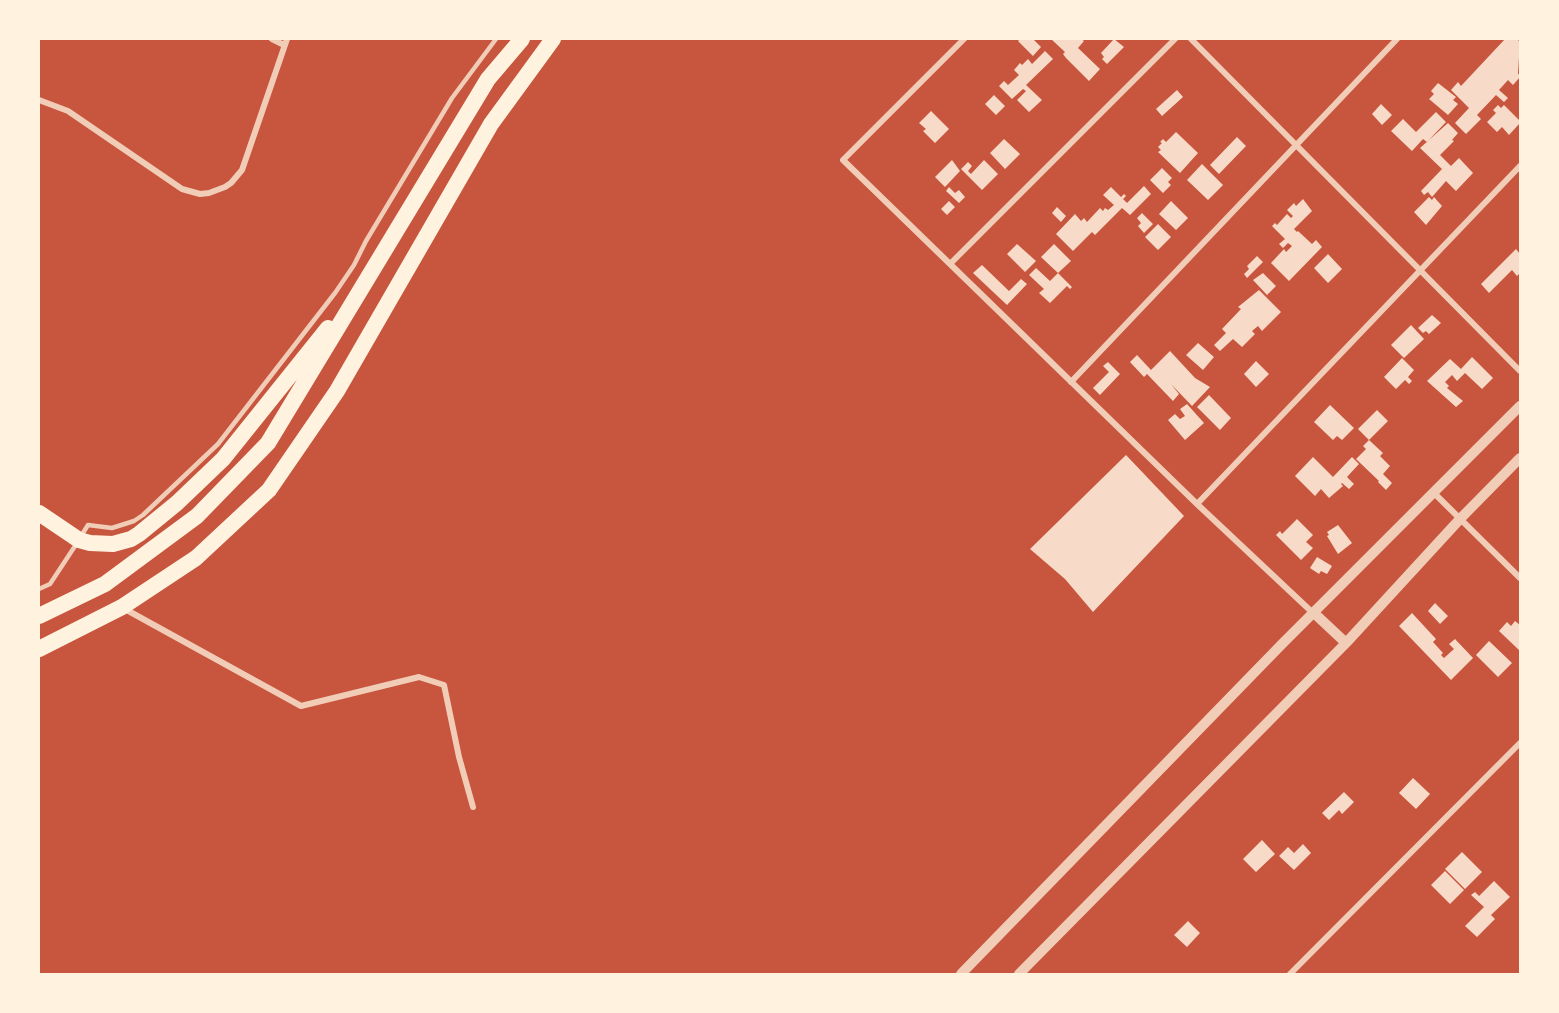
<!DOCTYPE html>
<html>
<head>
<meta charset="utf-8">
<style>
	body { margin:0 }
	#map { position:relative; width:1559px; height:1013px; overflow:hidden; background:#c8553d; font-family:Bitter,serif }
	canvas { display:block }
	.frame { position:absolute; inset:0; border:40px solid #fff3e0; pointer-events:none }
</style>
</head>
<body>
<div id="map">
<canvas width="1559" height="1013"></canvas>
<div class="frame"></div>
</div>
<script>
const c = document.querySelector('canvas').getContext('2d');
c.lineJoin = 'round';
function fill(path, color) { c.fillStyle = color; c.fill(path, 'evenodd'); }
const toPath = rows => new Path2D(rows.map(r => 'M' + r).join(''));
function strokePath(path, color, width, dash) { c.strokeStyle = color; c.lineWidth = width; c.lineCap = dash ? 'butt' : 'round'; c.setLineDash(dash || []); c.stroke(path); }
fill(toPath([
	[1020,39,1033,39,1041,47,1033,56,1018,41],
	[1051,39,1081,39,1084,41,1078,48,1100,69,1089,81,1066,58,1063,54,1065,52],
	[1114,39,1124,47,1107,64,1102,59,1104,57,1101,53],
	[1505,39,1517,39,1520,42,1518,73,1520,77,1513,85,1508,80,1499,90,1508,98,1504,102,1496,95,1477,115,1481,119,1466,134,1455,123,1469,108,1451,90,1458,82,1461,86],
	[1045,51,1053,59,1026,85,1042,100,1029,112,1017,100,1026,91,1023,89,1012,99,999,86,1004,81,1008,85,1019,75,1014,70,1020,63,1022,65,1028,59,1032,64],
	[1438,83,1456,97,1453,100,1458,104,1448,115,1429,99,1434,94,1431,91],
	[1177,90,1183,97,1162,116,1156,109],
	[994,95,1005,106,996,115,985,104],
	[1381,104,1392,115,1382,125,1372,114],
	[1498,105,1501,108,1504,105,1520,121,1520,123,1509,135,1502,127,1497,132,1487,122,1496,113,1493,110],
	[931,111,949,129,935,143,923,131,926,129,919,123],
	[1436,112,1446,122,1427,142,1423,139,1412,151,1391,131,1403,119,1416,132],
	[1448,123,1458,133,1452,140,1454,141,1440,155,1451,166,1459,158,1473,173,1456,191,1446,181,1432,197,1428,192,1424,195,1421,191,1442,169,1420,148],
	[1176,132,1198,153,1180,173,1158,152,1161,150,1158,147,1162,143,1160,142,1163,139,1166,142],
	[1237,137,1246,146,1219,174,1210,165],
	[1004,139,1020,154,1005,169,990,153],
	[952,160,960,171,945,187,935,177],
	[984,160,998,174,982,190,961,169,968,162,972,166,968,171,971,174],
	[1202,164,1223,185,1208,200,1187,180],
	[1162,168,1172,178,1168,182,1171,185,1163,193,1150,180],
	[1144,186,1151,194,1130,215,1122,208,1095,235,1092,232,1073,251,1056,234,1075,214,1081,221,1084,218,1087,222,1100,208,1103,211,1105,208,1108,210,1114,205,1103,195,1111,187,1121,197,1124,194,1126,196,1123,199,1127,203],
	[949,187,955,193,959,190,965,197,959,203,946,191],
	[1429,197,1432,200,1434,197,1442,206,1426,225,1414,212],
	[1303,199,1312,211,1294,229,1297,232,1298,231,1312,244,1316,240,1322,247,1289,281,1271,263,1284,249,1286,252,1292,246,1288,243,1283,248,1279,244,1285,239,1272,226,1275,223,1277,225,1287,214,1291,218,1293,216,1287,210,1294,203,1296,206],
	[949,201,955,207,947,215,941,209],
	[1171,201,1188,218,1176,230,1159,214],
	[1057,207,1066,216,1061,222,1052,213],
	[1142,213,1153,224,1144,233,1138,226,1141,223,1137,218],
	[1158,224,1171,237,1158,250,1145,237],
	[1017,244,1036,261,1025,272,1007,254],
	[1054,244,1071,261,1058,273,1072,287,1070,289,1067,286,1050,303,1039,293,1044,289,1029,275,1036,268,1050,281,1058,273,1041,257],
	[1516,249,1520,254,1520,273,1517,276,1512,270,1489,293,1481,284],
	[1328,254,1342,269,1328,283,1314,268],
	[1257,256,1263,262,1247,278,1244,274,1249,269,1247,266],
	[982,265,1009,291,1021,279,1027,284,1007,305,973,273],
	[1263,273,1276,286,1267,295,1253,280],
	[1259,290,1281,312,1262,331,1258,326,1252,331,1255,334,1242,347,1233,339,1220,351,1214,345,1226,333,1222,329,1241,309,1238,307],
	[1432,315,1441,323,1429,334,1426,331,1423,333,1418,328],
	[1411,325,1424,339,1404,358,1391,345],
	[1198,343,1214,357,1203,370,1186,355],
	[1170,351,1195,378,1210,387,1192,406,1171,384,1179,394,1173,401,1147,374,1144,377,1130,362,1137,355,1151,370],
	[1472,357,1493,378,1482,389,1465,373,1457,381,1452,375,1445,382,1449,386,1447,388,1463,401,1456,407,1427,381,1450,359,1461,369],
	[1402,358,1414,370,1408,377,1412,381,1409,384,1405,380,1396,389,1384,377],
	[1256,361,1269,374,1256,387,1244,374],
	[1108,362,1120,374,1100,395,1093,388,1109,372,1103,366],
	[1209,395,1231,418,1220,430,1197,407],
	[1187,404,1204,423,1185,440,1168,420,1175,414,1180,419,1185,416,1180,409],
	[1330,405,1354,428,1342,440,1337,436,1333,440,1314,422],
	[1377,410,1388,421,1369,440,1358,429],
	[1369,440,1383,453,1380,456,1390,466,1383,474,1392,483,1386,490,1378,482,1379,481,1356,459,1366,449,1363,446],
	[1126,455,1184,516,1093,612,1065,579,1030,549],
	[1313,457,1333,477,1352,457,1359,464,1347,477,1354,484,1349,489,1342,483,1341,484,1343,486,1329,498,1321,489,1315,496,1295,476],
	[1297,519,1313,535,1306,542,1313,548,1301,560,1276,535,1280,531,1282,534],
	[1338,525,1352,543,1338,554,1327,536,1329,535,1327,532],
	[1317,557,1332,566,1327,574,1321,571,1319,574,1310,568],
	[1435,603,1448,616,1440,624,1428,611],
	[1412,613,1436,639,1433,642,1443,653,1441,655,1444,658,1454,649,1449,644,1455,639,1473,658,1451,680,1399,626],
	[1515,621,1520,625,1520,651,1499,631,1507,622,1511,626],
	[1489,641,1512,663,1498,677,1476,655],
	[1413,778,1430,794,1416,809,1399,793],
	[1344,792,1354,802,1342,814,1339,810,1329,820,1322,813],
	[1262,840,1275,854,1256,872,1243,859],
	[1303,844,1311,853,1294,870,1279,856,1288,847,1294,853],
	[1462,852,1482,872,1465,889,1445,869],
	[1445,871,1464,890,1450,904,1431,885],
	[1494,881,1510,897,1491,915,1495,919,1477,937,1465,926,1484,907,1471,895,1475,892,1479,896],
	[1188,921,1200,933,1187,947,1174,935]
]), '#f7dbc8');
strokePath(toPath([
	[81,536,88,525,112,528,134,521,143,515,218,444,335,293,354,265,366,241,452,98,496,39],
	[39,589,50,584,77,543]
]), '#f1ccb7', 4.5);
strokePath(toPath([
	[272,39,284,45],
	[964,39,843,160,1197,504,1313,613],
	[1191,39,1520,371],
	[39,100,68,111,182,189,200,194,209,193,225,187,231,183,242,170,287,39],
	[950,264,1175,39],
	[1071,382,1397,39],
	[1434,493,1520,578],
	[1197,504,1520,166],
	[123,608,301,706,419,677,444,685,459,757,473,807],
	[1290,974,1520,743]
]), '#f1ccb7', 6);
strokePath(toPath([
	[1314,613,1346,643],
	[961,974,1283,643,1520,406],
	[1019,974,1346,643,1460,519,1520,458]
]), '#f1ccb7', 10);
strokePath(toPath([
	[39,513,79,540,90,543,113,544,131,539,139,534,177,503,223,459,328,328],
	[39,616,105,584,197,516,268,443,488,79,522,39],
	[39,649,122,607,196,558,269,490,337,391,491,124,553,39]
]), '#fff3e0', 16);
</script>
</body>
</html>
